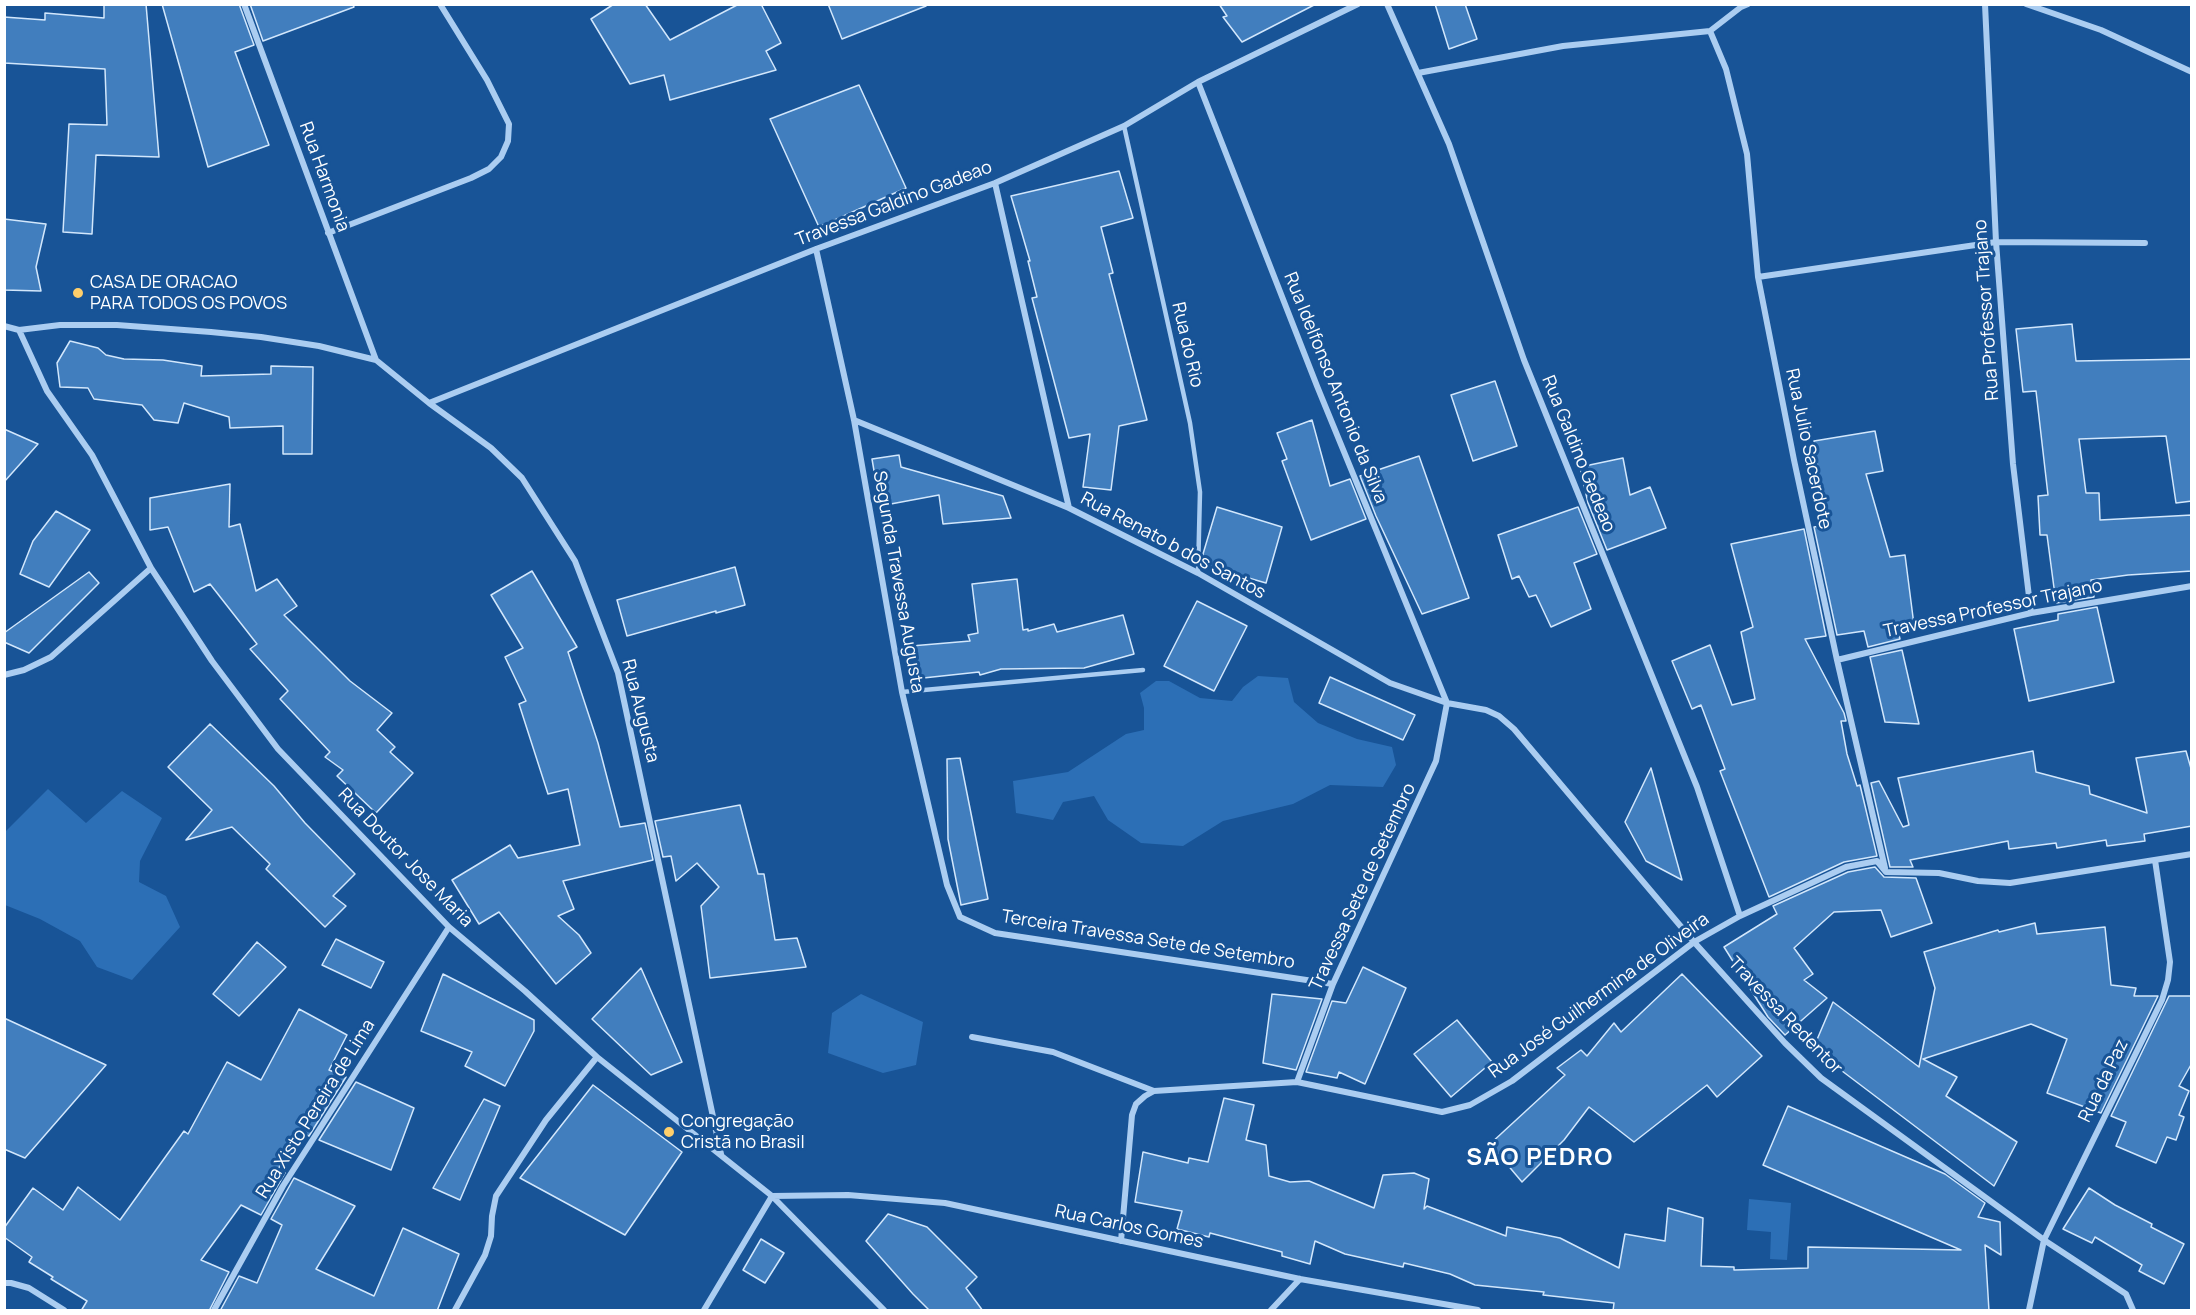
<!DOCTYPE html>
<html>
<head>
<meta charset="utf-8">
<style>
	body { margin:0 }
	#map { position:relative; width:2196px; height:1315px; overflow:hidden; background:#185497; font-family:Manrope,sans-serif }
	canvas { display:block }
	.frame { position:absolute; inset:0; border:6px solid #fff; pointer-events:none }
</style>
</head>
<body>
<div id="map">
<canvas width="2196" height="1315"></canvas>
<div class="frame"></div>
</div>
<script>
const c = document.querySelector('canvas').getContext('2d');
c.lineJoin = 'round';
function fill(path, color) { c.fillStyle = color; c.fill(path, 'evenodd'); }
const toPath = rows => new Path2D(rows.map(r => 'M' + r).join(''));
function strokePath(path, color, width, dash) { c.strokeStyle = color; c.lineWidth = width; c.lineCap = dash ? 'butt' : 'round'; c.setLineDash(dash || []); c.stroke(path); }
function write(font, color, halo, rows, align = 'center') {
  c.font = font + ' Manrope,sans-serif'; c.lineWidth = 6; c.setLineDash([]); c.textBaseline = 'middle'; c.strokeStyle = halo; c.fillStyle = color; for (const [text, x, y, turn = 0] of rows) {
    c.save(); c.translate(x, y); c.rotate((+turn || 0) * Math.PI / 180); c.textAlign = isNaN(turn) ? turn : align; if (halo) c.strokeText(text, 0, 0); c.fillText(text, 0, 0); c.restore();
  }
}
fill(toPath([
	[1258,676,1288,678,1294,702,1318,723,1357,739,1392,747,1396,765,1383,787,1330,785,1293,804,1223,821,1183,846,1141,843,1108,820,1094,796,1063,802,1053,820,1016,813,1013,781,1068,772,1126,734,1144,730,1144,708,1140,693,1156,681,1169,681,1200,698,1232,701,1243,687],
	[48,789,86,823,122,791,162,818,140,861,139,882,166,896,180,927,132,980,97,967,80,941,40,919,5,905,5,832],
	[861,994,923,1022,916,1065,883,1073,828,1053,832,1013],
	[1749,1199,1791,1203,1787,1260,1770,1259,1771,1232,1747,1230]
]), '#2c6fb6');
const building = toPath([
	[104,4,146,4,159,157,96,155,92,234,63,232,69,124,107,125,105,69,4,63,4,17,45,20,45,13,104,18,104,4],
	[162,4,239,4,254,45,235,52,269,145,208,167,162,4],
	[250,4,353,4,354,7,263,41,250,4],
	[614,4,645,4,670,40,739,4,761,4,781,43,766,51,776,70,670,100,664,75,630,84,591,19,614,4],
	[828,4,926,4,926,6,842,39,828,4],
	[1219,4,1316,4,1242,42,1223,17,1227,16,1219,4],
	[1435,4,1465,4,1477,39,1449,49,1435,4],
	[859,85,906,188,819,227,770,119,859,85],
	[1119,171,1133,218,1101,227,1113,273,1109,274,1147,420,1119,426,1111,490,1083,487,1090,434,1069,438,1032,298,1037,297,1028,261,1030,261,1011,196,1119,171],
	[4,219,46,224,36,267,41,291,4,290,4,219],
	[2072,324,2076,361,2192,359,2192,501,2176,503,2166,436,2079,439,2086,493,2099,493,2100,520,2192,515,2192,571,2128,575,2091,580,2094,597,2056,603,2047,535,2040,535,2038,496,2048,495,2036,391,2023,392,2016,329,2072,324],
	[70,341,98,348,106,355,124,359,163,360,202,366,201,376,271,374,271,366,313,367,312,454,283,454,283,426,230,428,229,417,184,403,178,423,154,420,142,405,94,399,88,388,60,387,57,363,70,341],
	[1495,381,1517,446,1473,461,1451,395,1495,381],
	[1312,420,1330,486,1350,479,1366,519,1311,540,1282,461,1287,459,1277,433,1312,420],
	[4,429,38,444,4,482,4,429],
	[1875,431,1883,471,1866,474,1890,557,1905,555,1914,625,1897,627,1900,639,1868,647,1864,631,1837,635,1814,527,1826,525,1814,441,1875,431],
	[899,455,901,467,1003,496,1011,518,943,524,939,495,880,506,872,459,899,455],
	[1419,456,1469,598,1422,614,1376,516,1360,476,1419,456],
	[1623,458,1630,495,1650,487,1666,528,1607,550,1588,503,1580,467,1623,458],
	[230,484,229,527,240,524,256,591,277,579,297,606,284,615,350,681,392,713,377,730,395,747,390,752,413,773,376,813,337,776,343,770,325,757,330,752,280,699,288,691,250,649,257,644,210,584,194,592,168,527,150,530,150,498,230,484],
	[1217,507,1282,527,1266,583,1203,565,1203,554,1217,507],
	[1578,507,1597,554,1574,563,1591,609,1551,627,1536,595,1529,597,1519,576,1512,579,1498,535,1578,507],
	[56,511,90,530,49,587,20,574,33,541,56,511],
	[1804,529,1826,636,1805,639,1844,713,1846,721,1841,721,1847,754,1857,786,1860,785,1877,856,1844,862,1769,897,1720,771,1725,769,1701,705,1692,709,1672,661,1710,645,1732,705,1755,699,1741,632,1753,627,1731,544,1804,529],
	[735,567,745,605,716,613,716,611,627,636,617,600,735,567],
	[532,571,577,647,568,652,598,743,620,827,645,823,653,860,563,881,574,909,558,916,579,935,591,953,556,984,499,912,479,924,452,880,510,845,518,858,580,845,568,789,548,794,519,704,526,701,505,657,523,648,491,595,532,571],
	[89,572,99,583,29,653,4,642,4,633,89,572],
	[1017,579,1023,630,1028,629,1028,631,1054,624,1057,632,1123,615,1134,654,1084,668,1001,669,980,675,979,672,914,679,911,646,970,641,968,635,978,633,972,584,1017,579],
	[1197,601,1247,626,1214,691,1164,666,1197,601],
	[2097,607,2114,682,2029,701,2014,629,2058,620,2058,614,2097,607],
	[1902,650,1919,724,1885,722,1870,657,1902,650],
	[1330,677,1415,715,1403,740,1319,703,1330,677],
	[210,724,274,786,305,823,355,874,333,896,346,906,325,927,266,869,270,864,232,827,186,840,212,810,168,767,210,724],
	[2033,751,2036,772,2089,786,2090,794,2147,813,2136,758,2186,751,2192,772,2192,826,2144,834,2145,841,2107,846,2106,840,2057,848,2056,843,2009,849,2008,841,1910,860,1913,867,1890,867,1871,783,1879,781,1903,827,1909,825,1898,778,2033,751],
	[960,758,988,899,961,905,948,839,947,759,960,758],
	[1651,768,1682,880,1646,861,1625,822,1651,768],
	[740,805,758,874,764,874,775,940,797,938,806,967,710,978,701,906,719,887,697,863,676,881,671,856,663,857,655,821,740,805],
	[1875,867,1884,877,1916,878,1932,923,1891,937,1881,910,1834,912,1794,948,1813,974,1804,980,1827,998,1785,1035,1768,1017,1724,947,1777,914,1773,906,1848,872,1875,867],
	[2035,923,2037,934,2105,927,2111,985,2136,988,2134,996,2158,996,2101,1113,2047,1093,2067,1039,2031,1024,1923,1059,1957,1077,1946,1096,2017,1142,1994,1186,1813,1049,1833,1002,1919,1067,1935,988,1924,952,1998,930,1999,932,2035,923],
	[336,939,384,962,371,988,322,965,336,939],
	[257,942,286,967,239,1016,213,994,257,942],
	[1363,967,1406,988,1365,1084,1339,1072,1337,1078,1306,1072,1332,1001,1346,1003,1363,967],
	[641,968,682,1062,651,1075,592,1019,641,968],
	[443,974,534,1020,534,1031,505,1086,465,1066,472,1052,421,1031,443,974],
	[1682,974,1762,1056,1717,1097,1707,1085,1634,1142,1589,1107,1564,1140,1522,1182,1490,1144,1565,1075,1557,1068,1581,1050,1587,1056,1614,1023,1621,1032,1682,974],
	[1272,994,1322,999,1296,1070,1263,1063,1272,994],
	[2169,996,2192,996,2192,1063,2179,1086,2189,1091,2179,1115,2184,1117,2176,1140,2167,1137,2156,1163,2116,1146,2126,1122,2111,1116,2169,996],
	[299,1009,347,1035,329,1070,346,1077,309,1136,295,1130,278,1170,285,1173,261,1215,241,1205,201,1260,229,1272,209,1311,81,1311,87,1301,51,1279,53,1277,29,1262,32,1257,4,1237,4,1228,33,1188,63,1210,78,1187,120,1220,184,1131,188,1134,227,1062,261,1080,299,1009],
	[4,1018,106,1065,25,1158,4,1149,4,1018],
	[1457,1020,1492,1062,1451,1097,1414,1054,1457,1020],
	[356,1082,414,1108,391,1170,319,1140,356,1082],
	[593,1085,682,1152,625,1235,520,1178,593,1085],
	[1224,1098,1254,1105,1246,1140,1266,1145,1269,1176,1290,1182,1309,1181,1374,1208,1383,1175,1414,1173,1429,1179,1424,1209,1427,1206,1506,1236,1507,1227,1560,1238,1619,1268,1625,1234,1665,1241,1668,1208,1703,1218,1701,1266,1734,1267,1734,1270,1808,1268,1808,1247,1961,1250,1763,1165,1788,1106,1945,1174,1985,1203,1978,1217,2000,1222,2001,1255,1985,1245,1989,1311,1613,1311,1614,1303,1543,1295,1544,1292,1475,1285,1450,1274,1404,1263,1403,1267,1345,1254,1315,1241,1310,1264,1282,1256,1282,1252,1210,1233,1209,1237,1177,1229,1182,1211,1135,1202,1143,1152,1188,1163,1189,1158,1208,1162,1224,1098],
	[484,1099,500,1106,460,1200,433,1188,484,1099],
	[294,1178,355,1206,316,1269,374,1296,403,1228,459,1254,437,1311,220,1311,239,1276,257,1283,282,1225,271,1219,294,1178],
	[2089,1188,2115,1205,2152,1224,2151,1227,2184,1244,2164,1284,2139,1271,2142,1265,2095,1237,2092,1243,2063,1229,2089,1188],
	[888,1214,927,1227,977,1277,966,1288,983,1311,930,1311,913,1294,866,1241,888,1214],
	[761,1239,784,1253,765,1283,743,1270,761,1239]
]);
fill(building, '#417ebe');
strokePath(building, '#d2e7fc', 1.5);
strokePath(toPath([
	[1124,126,1190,423,1200,492,1198,573],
	[902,692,1143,670]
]), '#abcdf1', 4.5);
strokePath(toPath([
	[244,4,376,360],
	[1387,4,1449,144,1524,360,1697,787,1740,916],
	[1985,4,1996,242,2013,464,2031,613],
	[2026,4,2101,30,2192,72],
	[1710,31,1726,69,1747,154,1758,277,1794,460,1837,660,1885,868],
	[1418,73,1563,46,1710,31,1741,7,1748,4],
	[1198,82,1317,386,1447,703,1436,761,1333,984,1297,1082],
	[995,183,1069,508],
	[328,233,471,178,489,169,501,157,508,141,509,124,487,80,440,4],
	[816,249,854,420,902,692,947,885,960,917,995,933,1333,984],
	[1758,277,1996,242,2145,243],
	[4,326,19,330,60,325,117,325,211,332,261,337,319,346,376,360,429,403,491,448,522,478,575,561,618,673,721,1154],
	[19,330,47,391,92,455,151,568,212,661,278,749,449,927,525,991,597,1057,772,1196,884,1310],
	[429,403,816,249,995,183,1124,126,1198,82,1358,4],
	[854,420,1069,508,1198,573,1390,683,1447,703,1486,710,1499,716,1514,729,1694,942,1785,1043,1821,1078,2044,1240,2126,1294,2133,1310],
	[1837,660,2031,613,2192,586],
	[4,675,24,670,51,657,151,568],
	[972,1037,1053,1052,1154,1091],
	[1121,1241,1132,1115,1136,1104,1145,1096,1154,1091,1297,1082,1442,1112,1470,1105,1512,1081,1694,942,1740,916,1846,867,1877,861,1886,872,1939,873,1978,881,2010,883,2192,854],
	[4,1283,11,1283,29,1288,64,1310],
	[214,1310,283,1186,449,927],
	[455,1310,485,1255,491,1236,492,1216,496,1196,546,1120,597,1057],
	[704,1310,772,1196,848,1195,945,1203,1300,1279,1478,1310],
	[1271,1310,1300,1279],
	[2029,1310,2044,1240,2162,1000,2168,980,2170,962,2155,860]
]), '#abcdf1', 6);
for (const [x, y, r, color] of [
	[78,293,6,"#ffcf6b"],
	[669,1132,6,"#ffcf6b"]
]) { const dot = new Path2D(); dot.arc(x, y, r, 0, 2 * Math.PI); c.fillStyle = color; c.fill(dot); strokePath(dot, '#185497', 2); }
write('18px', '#fff', '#185497', [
	["Rua Harmonia",324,177,70],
	["Travessa Galdino Gadeao",894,204,-21],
	["Rua Professor Trajano",1987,310,-94],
	["Rua do Rio",1187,345,77],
	["Rua Idelfonso Antonio da Silva",1335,388,68],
	["Rua Julio Sacerdote",1808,449,78],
	["Rua Galdino Gedeao",1578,454,68],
	["Rua Renato b dos Santos",1173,546,28],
	["Segunda Travessa Augusta",898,582,80],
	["Travessa Professor Trajano",1993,609,-12],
	["Rua Augusta",640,711,76],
	["Rua Doutor Jose Maria",405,858,46],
	["Travessa Sete de Setembro",1363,887,-65],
	["Terceira Travessa Sete de Setembro",1148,940,9],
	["Rua José Guilhermina de Oliveira",1599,996,-36],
	["Travessa Redentor",1785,1016,46],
	["Rua da Paz",2104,1081,-64],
	["Rua Xisto Pereira de Lima",316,1109,-58],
	["Rua Carlos Gomes",1129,1227,12]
]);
write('18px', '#fff', '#185497', [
	["CASA DE ORACAO",90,283],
	["PARA TODOS OS POVOS",90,304],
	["Congregação",681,1122],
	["Cristã no Brasil",681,1143]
], 'left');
c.letterSpacing = '1.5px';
write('bold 24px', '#fff', '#185497', [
	["SÃO PEDRO",1540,1158]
]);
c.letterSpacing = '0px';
</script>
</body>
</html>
